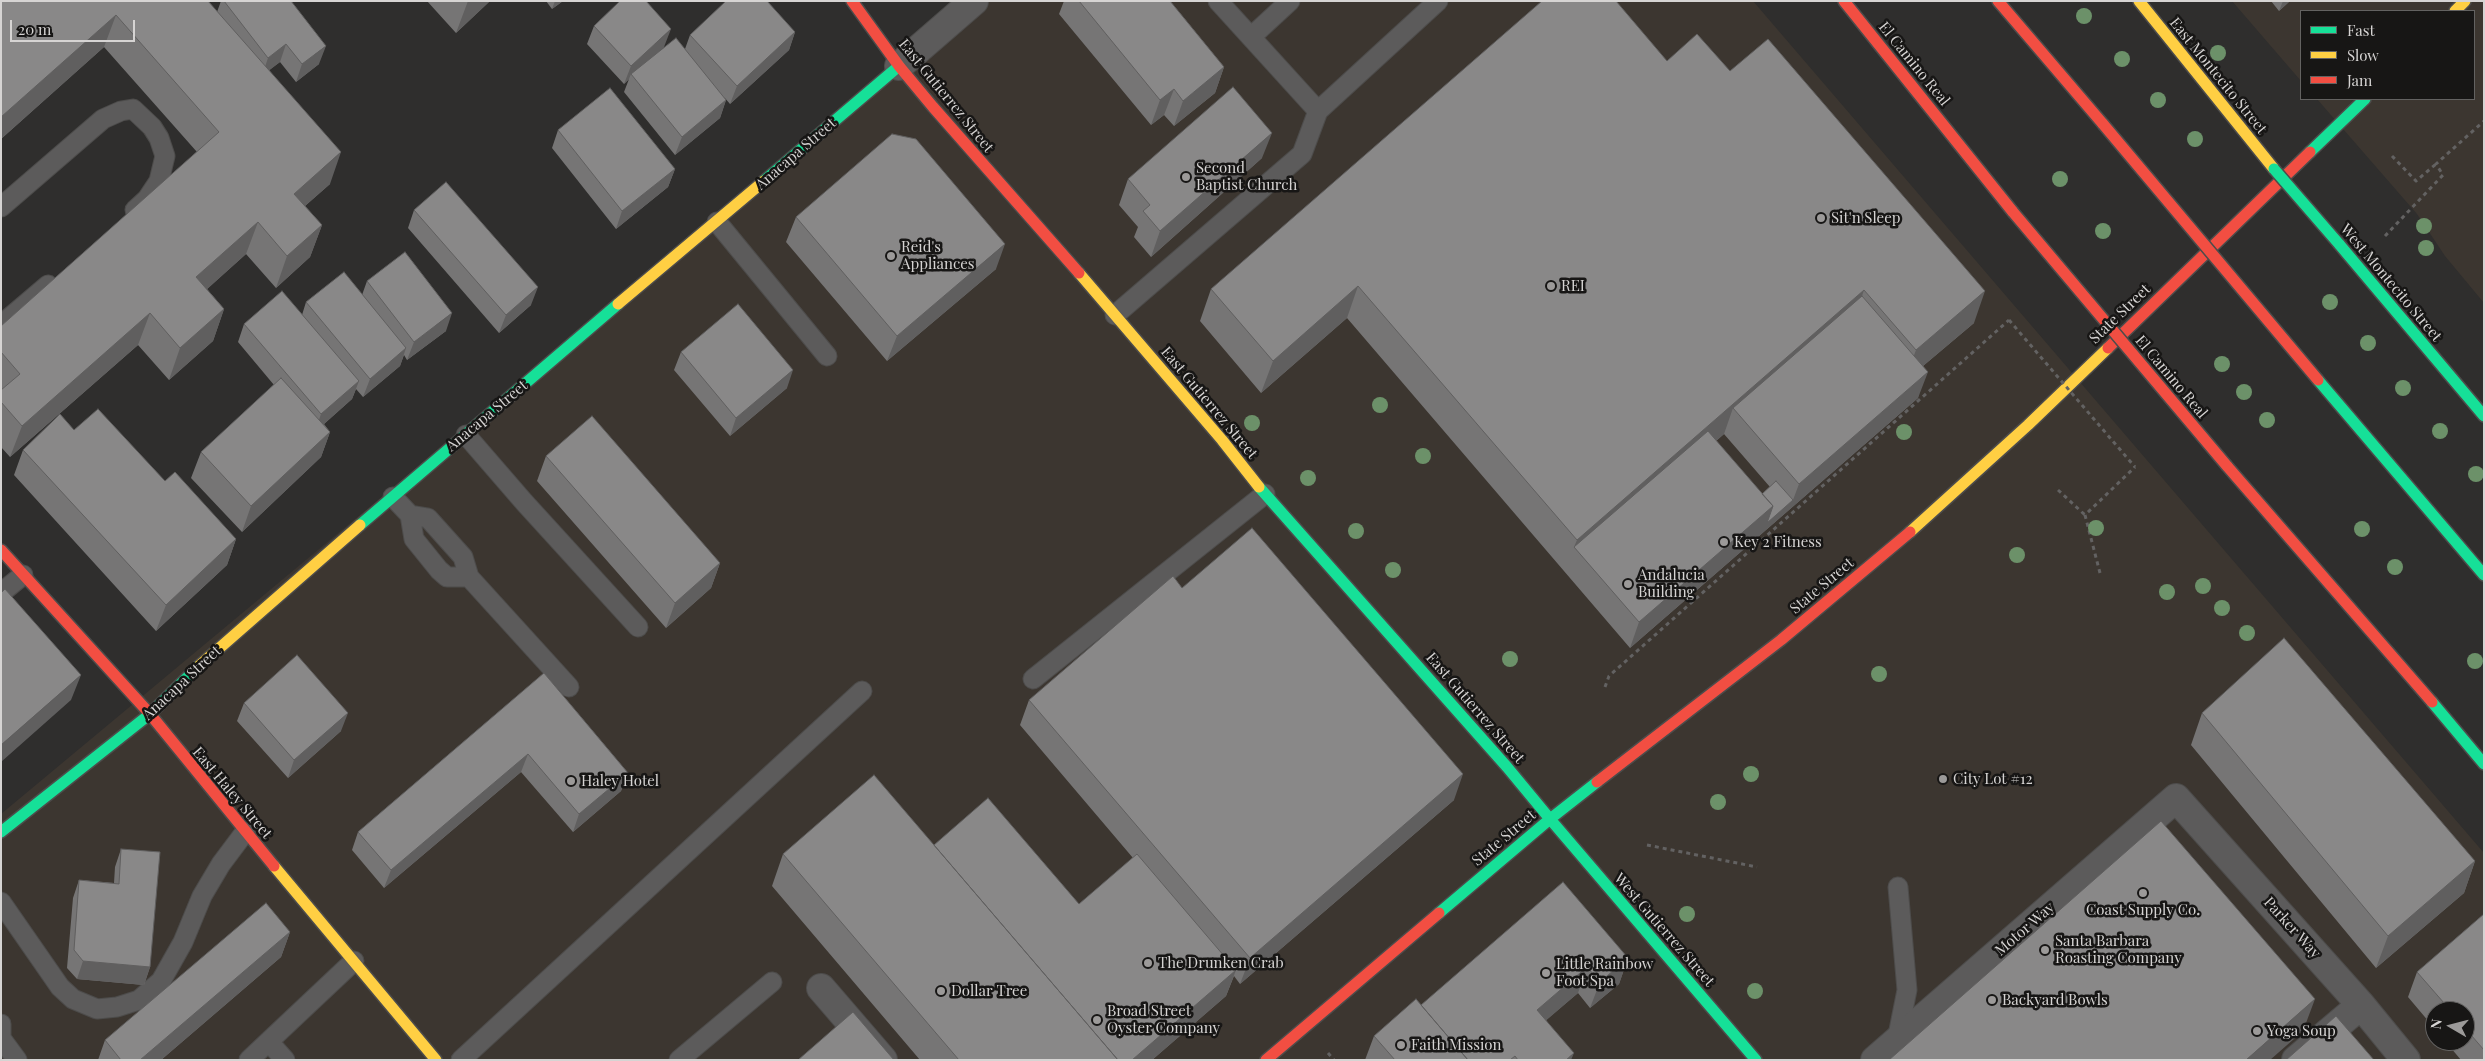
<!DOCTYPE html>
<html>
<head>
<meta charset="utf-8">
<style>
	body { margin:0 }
	#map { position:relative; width:2485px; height:1061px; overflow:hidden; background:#2f2e2d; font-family:"Playfair Display",serif }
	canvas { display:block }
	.frame { position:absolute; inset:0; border:2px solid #d6d4d3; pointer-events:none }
	.legend { position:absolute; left:2300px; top:10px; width:175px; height:90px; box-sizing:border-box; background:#171615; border:1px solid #636261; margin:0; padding:6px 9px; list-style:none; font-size:15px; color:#d6d4d3 }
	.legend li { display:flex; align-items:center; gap:10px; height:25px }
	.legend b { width:25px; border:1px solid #636261 }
	.north { position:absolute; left:2425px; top:1001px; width:50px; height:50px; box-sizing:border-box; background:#171615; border:1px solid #636261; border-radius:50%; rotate:278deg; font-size:14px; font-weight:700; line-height:20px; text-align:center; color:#d6d4d3 }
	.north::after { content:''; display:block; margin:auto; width:18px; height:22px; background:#9c9a99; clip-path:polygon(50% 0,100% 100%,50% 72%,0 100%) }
	.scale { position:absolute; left:10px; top:20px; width:125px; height:22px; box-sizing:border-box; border:2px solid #d6d4d3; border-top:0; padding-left:6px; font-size:15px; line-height:18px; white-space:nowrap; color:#d6d4d3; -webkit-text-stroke:4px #171615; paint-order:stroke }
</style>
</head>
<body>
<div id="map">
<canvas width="2485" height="1061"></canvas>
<div class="frame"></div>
<ul class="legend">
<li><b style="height:6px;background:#16e098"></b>Fast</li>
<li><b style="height:6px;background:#ffcf43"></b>Slow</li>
<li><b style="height:6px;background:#f24e42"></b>Jam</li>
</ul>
<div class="north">N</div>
<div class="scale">20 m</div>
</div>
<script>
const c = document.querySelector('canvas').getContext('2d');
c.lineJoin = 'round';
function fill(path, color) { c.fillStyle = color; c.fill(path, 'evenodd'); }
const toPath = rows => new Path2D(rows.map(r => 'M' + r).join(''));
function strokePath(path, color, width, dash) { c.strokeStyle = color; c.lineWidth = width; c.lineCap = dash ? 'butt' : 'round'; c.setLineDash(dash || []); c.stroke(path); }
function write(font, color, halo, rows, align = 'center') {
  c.font = font + ' "Playfair Display",serif'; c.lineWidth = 5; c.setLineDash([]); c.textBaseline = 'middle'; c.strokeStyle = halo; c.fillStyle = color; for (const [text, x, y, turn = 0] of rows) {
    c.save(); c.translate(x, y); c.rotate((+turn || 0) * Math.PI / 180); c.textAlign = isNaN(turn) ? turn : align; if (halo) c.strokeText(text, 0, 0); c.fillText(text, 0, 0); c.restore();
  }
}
fill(toPath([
	[977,1,1753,1,2484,853,2484,1060,1,1060,1,814],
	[2435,1011,2465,1011,2465,1041,2435,1041],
	[2232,1,2484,1,2484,303,2445,256,2417,214,2317,99,2474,99,2474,11,2301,11,2301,81]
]), '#3c3630');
const lane = toPath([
	[1218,1,1318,111,1438,1],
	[1251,37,1290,1],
	[1,207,103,119,121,111,133,109,152,127,159,138,165,156,159,181,147,199,135,210],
	[717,222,827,356],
	[1115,315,1302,154,1318,111],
	[1,325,48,285],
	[466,435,524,502,638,627],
	[393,497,410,515,414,539,439,570,447,577,469,577,463,557,428,518,410,515],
	[469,577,569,687],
	[1,593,23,575],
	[1033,679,1265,494],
	[1,902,60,987,73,999,97,1009,117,1007,139,1000,161,981,183,942,202,896,221,864,245,832],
	[1,1024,1,1040],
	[1897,1040,1907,990,1898,887],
	[3,1041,17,1060],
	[269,1042,285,1060],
	[249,1060,354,961],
	[461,1060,862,691],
	[679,1060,772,982]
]);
const street = toPath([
	[899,66,974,1],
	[821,988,883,1060],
	[1875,1060,2176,798,2361,1005,2406,1060],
	[2296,1060,2361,1005]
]);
const fast = toPath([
	[2310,152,2365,99],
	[764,181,899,66],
	[2339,244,2484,416],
	[2318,380,2484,575],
	[1259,487,1507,767,1550,819],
	[360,525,618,304],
	[2432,702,2484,764],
	[1550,819,1756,1060],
	[1,832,150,714,199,666],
	[1439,913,1550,819,1597,782]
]);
const slow = toPath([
	[2139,1,2274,169],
	[2455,11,2465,1],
	[1079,273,1222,440,1259,487],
	[618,304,764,181],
	[1910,532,2028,425,2108,348],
	[199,666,360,525],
	[274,866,436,1060]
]);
const jam = toPath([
	[852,1,899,66,933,107,1079,273],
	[1844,1,2013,212],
	[1998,1,2103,124],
	[2108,348,2310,152],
	[2227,466,2432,702],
	[1,550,150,714,274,866],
	[1597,782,1781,640,1910,532],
	[1266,1060,1439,913]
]);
strokePath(lane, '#4d4c4b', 21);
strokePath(street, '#4d4c4b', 30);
strokePath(fast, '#4d4c4b', 14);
strokePath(slow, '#4d4c4b', 14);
strokePath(jam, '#4d4c4b', 14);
strokePath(toPath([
	[2392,156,2416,181,2436,164],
	[2385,236,2443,175,2436,164,2484,121],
	[2058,490,2085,515],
	[2100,573,2085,515,2135,467],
	[1605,687,1609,676,2009,320],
	[1647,845,1757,867],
	[1328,1053,1334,1060]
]), '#636262', 3, [4, 4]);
strokePath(lane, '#5c5b5b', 19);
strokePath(street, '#5c5b5b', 28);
strokePath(fast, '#16e098', 11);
strokePath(slow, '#ffcf43', 11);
strokePath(jam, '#f24e42', 11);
const fastBridge = toPath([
	[2274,169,2339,244]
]);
const jamBridge = toPath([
	[2103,124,2318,380],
	[2013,212,2227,466]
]);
strokePath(fastBridge, '#4d4c4b', 14, []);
strokePath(jamBridge, '#4d4c4b', 14, []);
strokePath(toPath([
	[2009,320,2135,467]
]), '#636262', 3, [4, 4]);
strokePath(fastBridge, '#16e098', 11);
strokePath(jamBridge, '#f24e42', 11);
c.fillStyle = '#6c9169';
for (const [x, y] of [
	[2084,16],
	[2218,53],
	[2122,59],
	[2158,100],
	[2195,139],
	[2060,179],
	[2424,226],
	[2103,231],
	[2426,248],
	[2330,302],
	[2368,343],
	[2222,364],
	[2403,388],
	[2244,392],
	[1380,405],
	[2267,420],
	[1252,423],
	[2440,431],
	[1904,432],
	[1423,456],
	[2476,474],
	[1308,478],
	[2096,528],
	[2362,529],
	[1356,531],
	[2017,555],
	[2395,567],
	[1393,570],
	[2203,586],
	[2167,592],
	[2222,608],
	[2247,633],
	[1510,659],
	[2475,661],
	[1879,674],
	[1751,774],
	[1718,802],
	[1687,914],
	[1755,991]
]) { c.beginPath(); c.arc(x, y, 8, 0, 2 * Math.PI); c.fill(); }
fill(toPath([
	[1,1,217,12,221,1,291,1,319,64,296,82,280,62,269,70,330,184,305,206,322,225,310,257,276,288,246,254,207,289,224,309,213,341,169,380,138,345,10,457,1,447,1,326,197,152,104,47,1,139],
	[427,1,490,1,456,33],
	[546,1,563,1,552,9],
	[1064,1,1170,1,1224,67,1215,93,1174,126,1164,115,1151,125,1059,14],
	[2271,1,2290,1,2279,11],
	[594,26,664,47,659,51,685,49,690,35,795,32,789,50,730,104,724,97,726,100,720,118,675,155,624,92,629,79,624,84,587,44],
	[1667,61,1730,71,1974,323,1923,366,1918,398,1630,648,1347,318,1261,393,1200,321,1211,289],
	[1724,434,1770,487,1762,494,1716,441],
	[558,130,675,169,668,187,616,229,552,148],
	[1262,158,1151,257,1134,237,1138,227,1119,205,1128,179],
	[414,210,531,305,499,333,408,228],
	[796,217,996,269,887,361,786,242],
	[367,281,446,331,407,360,404,355,400,366,363,397,356,389,352,399,324,424,330,432,321,457,242,532,191,478,201,452,274,385,238,342,244,324,302,315,306,302,362,295],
	[681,352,787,388,730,436,674,370],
	[74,430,165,481,236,539,227,565,156,631,14,475,23,450],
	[546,456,720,563,711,588,666,628,537,481],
	[1182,588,1454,800,1240,984,1234,976,1226,996,1152,1060,920,1060,772,886,783,854,934,845,1079,904,1133,858,1020,725,1029,700],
	[544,673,628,773,621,791,573,832,521,772,384,888,352,850,358,832],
	[244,703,341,731,288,778,237,721],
	[2202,713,2475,861,2464,893,2376,968,2191,745],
	[121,849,150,967,144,985,77,979,67,968,73,898,79,880,114,883,115,867],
	[2484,914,2484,1060,2461,1060,2445,1041,2465,1041,2465,1011,2435,1011,2435,1029,2408,997,2417,972],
	[290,932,281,957,161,1060,98,1060,105,1040],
	[1628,958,1619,984,1590,1008,1578,993,1546,1020,1571,1060,1365,1060,1374,1036,1421,1005]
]), '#767575');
fill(toPath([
	[468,1,490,1,456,33],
	[555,1,563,1,552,9],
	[2283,1,2290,1,2279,11],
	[116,15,104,47,1,139,1,117],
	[671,29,664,47,633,76,631,74,629,79,624,84,631,66],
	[795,32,789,50,730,104,737,86],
	[286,44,280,62,262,76,268,58],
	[326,46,319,64,296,82,302,64],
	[1224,67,1215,93,1174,126,1183,101],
	[1174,89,1164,115,1151,125,1160,100],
	[726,100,720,118,675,155,682,137],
	[1272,133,1262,158,1151,257,1160,231],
	[341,152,330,184,282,226,294,194],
	[675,169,668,187,616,229,622,211],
	[258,222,246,254,185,309,196,277],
	[322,225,310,257,276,288,287,256],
	[1005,244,996,269,887,361,897,336],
	[1358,286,1347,318,1261,393,1273,361],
	[538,287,531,305,499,333,506,315],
	[1864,290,1853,322,1733,408,1724,434,1583,557,1574,547,1577,540],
	[1985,291,1974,323,1904,382,1916,350],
	[224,309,213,341,169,380,180,348],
	[150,313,138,345,10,457,22,426],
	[452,313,446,331,407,360,414,342],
	[406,348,400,366,363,397,370,379],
	[793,370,787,388,730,436,736,418],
	[1928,372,1918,398,1630,648,1639,622,1773,506,1793,500,1799,484],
	[359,381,352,399,315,432,321,414],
	[330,432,321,457,242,532,251,506],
	[236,539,227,565,156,631,166,605],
	[720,563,711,588,666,628,675,603],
	[81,675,71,700,1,762,1,745],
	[348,713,341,731,288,778,294,760],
	[528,754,521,772,384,888,391,870],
	[628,773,621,791,573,832,579,814],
	[1463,774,1454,800,1240,984,1250,958],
	[2475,861,2464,893,2376,968,2388,936],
	[290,932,281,957,161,1060,140,1060],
	[1628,958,1619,984,1590,1008,1600,982],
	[83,961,150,967,144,985,77,979],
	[1587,967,1578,993,1528,1036,1537,1010],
	[1236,970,1226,996,1152,1060,1132,1060],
	[2315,999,2303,1031,2270,1060,2246,1060],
	[1574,1053,1571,1060,1566,1060]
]), '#605f5f');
const building = toPath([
	[1,1,208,1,341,152,294,194,322,225,287,256,258,222,196,277,224,309,180,348,150,313,22,426,1,402,1,390,20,374,1,352,1,326,219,132,116,15,1,117,1,1],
	[224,1,291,1,326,46,302,64,286,44,268,58,224,1],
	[620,1,646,1,671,29,631,66,594,26,620,1],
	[726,1,767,1,795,32,737,86,690,35,726,1],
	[1079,1,1170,1,1224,67,1183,101,1174,89,1160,100,1079,1],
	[1542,1,1616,1,1667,61,1697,34,1730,71,1768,39,1985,291,1916,350,1864,290,1577,540,1358,286,1273,361,1211,289,1542,1],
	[676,38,726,100,682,137,631,74,676,38],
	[1233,87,1272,133,1160,231,1143,211,1150,205,1128,179,1233,87],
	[610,88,675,169,622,211,558,130,610,88],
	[892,134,916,139,1005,244,897,336,796,217,892,134],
	[446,182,538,287,506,315,414,210,446,182],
	[405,252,452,313,414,342,367,281,405,252],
	[344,272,406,348,370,379,306,302,344,272],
	[282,291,359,381,321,414,244,324,282,291],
	[1862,296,1928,372,1799,484,1733,408,1862,296],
	[738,304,793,370,736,418,681,352,738,304],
	[281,378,330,432,251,506,201,452,281,378],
	[98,409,165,481,175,472,236,539,166,605,23,450,60,414,74,430,98,409],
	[592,416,720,563,675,603,546,456,592,416],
	[1708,431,1773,506,1639,622,1574,547,1708,431],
	[1776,481,1793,500,1767,523,1773,506,1762,494,1776,481],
	[1252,528,1463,774,1250,958,1029,700,1173,576,1182,588,1252,528],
	[5,589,81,675,1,745,1,593,5,589],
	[2284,638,2475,861,2388,936,2202,713,2284,638],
	[297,655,348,713,294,760,244,703,297,655],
	[544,673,628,773,579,814,528,754,391,870,358,832,544,673],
	[874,775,1118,1060,959,1060,783,854,874,775],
	[988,798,1079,904,1137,854,1236,970,1132,1060,1118,1060,934,845,988,798],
	[2161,821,2315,999,2246,1060,1889,1060,2161,821],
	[121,849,160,852,150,967,83,961,74,950,79,880,119,884,121,849],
	[1563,882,1628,958,1600,982,1587,967,1537,1010,1574,1053,1566,1060,1518,1060,1515,1056,1510,1060,1468,1060,1421,1005,1563,882],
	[266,903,290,932,140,1060,121,1060,105,1040,266,903],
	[2484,914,2484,1050,2465,1028,2465,1011,2451,1011,2417,972,2484,914],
	[1416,999,1468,1060,1395,1060,1374,1036,1416,999],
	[853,1012,894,1060,798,1060,853,1012],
	[2336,1016,2374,1060,2286,1060,2336,1016]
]);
fill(building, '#898888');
strokePath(building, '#605f5f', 1);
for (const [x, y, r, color] of [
	[1186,177,5,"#9c9a99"],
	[1821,218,5,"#9c9a99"],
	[891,256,5,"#9c9a99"],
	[1551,286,5,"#9c9a99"],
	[1724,542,5,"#9c9a99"],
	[1628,584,5,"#9c9a99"],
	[1943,779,5,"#9c9a99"],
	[571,781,5,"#9c9a99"],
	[2143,893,5,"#9c9a99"],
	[2045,950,5,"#9c9a99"],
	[1148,963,5,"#9c9a99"],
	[1546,973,5,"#9c9a99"],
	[941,991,5,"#9c9a99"],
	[1992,1000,5,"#9c9a99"],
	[1097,1020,5,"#9c9a99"],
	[2257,1031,5,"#9c9a99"],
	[1401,1045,5,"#9c9a99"]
]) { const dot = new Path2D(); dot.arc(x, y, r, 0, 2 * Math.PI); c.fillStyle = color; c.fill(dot); strokePath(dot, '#171615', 2); }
write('15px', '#d6d4d3', '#171615', [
	["El Camino Real",1914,64,51],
	["East Montecito Street",2218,76,51],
	["East Gutierrez Street",946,96,51],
	["Anacapa Street",796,154,-41],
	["West Montecito Street",2391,283,50],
	["State Street",2120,314,-44],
	["El Camino Real",2171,377,50],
	["East Gutierrez Street",1209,403,50],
	["Anacapa Street",487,416,-40],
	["State Street",1822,586,-40],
	["Anacapa Street",182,683,-43],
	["East Gutierrez Street",1475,708,49],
	["East Haley Street",232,793,50],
	["State Street",1504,838,-40],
	["Parker Way",2292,928,48],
	["Motor Way",2025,929,-41],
	["West Gutierrez Street",1664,930,49]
]);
write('15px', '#d6d4d3', '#171615', [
	["Second",1196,168],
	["Baptist Church",1196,185],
	["Sit'n Sleep",1831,218],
	["Reid's",901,247],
	["Appliances",901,264],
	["REI",1561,286],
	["Key 2 Fitness",1734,542],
	["Andalucia",1638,575],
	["Building",1638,592],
	["City Lot #12",1953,779],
	["Haley Hotel",581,781],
	["Coast Supply Co.",2143,910,"center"],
	["Santa Barbara",2055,941],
	["Roasting Company",2055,958],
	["The Drunken Crab",1158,963],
	["Little Rainbow",1556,964],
	["Foot Spa",1556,981],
	["Dollar Tree",951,991],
	["Backyard Bowls",2002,1000],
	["Broad Street",1107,1011],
	["Oyster Company",1107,1028],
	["Yoga Soup",2267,1031],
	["Faith Mission",1411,1045]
], 'left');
</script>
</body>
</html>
